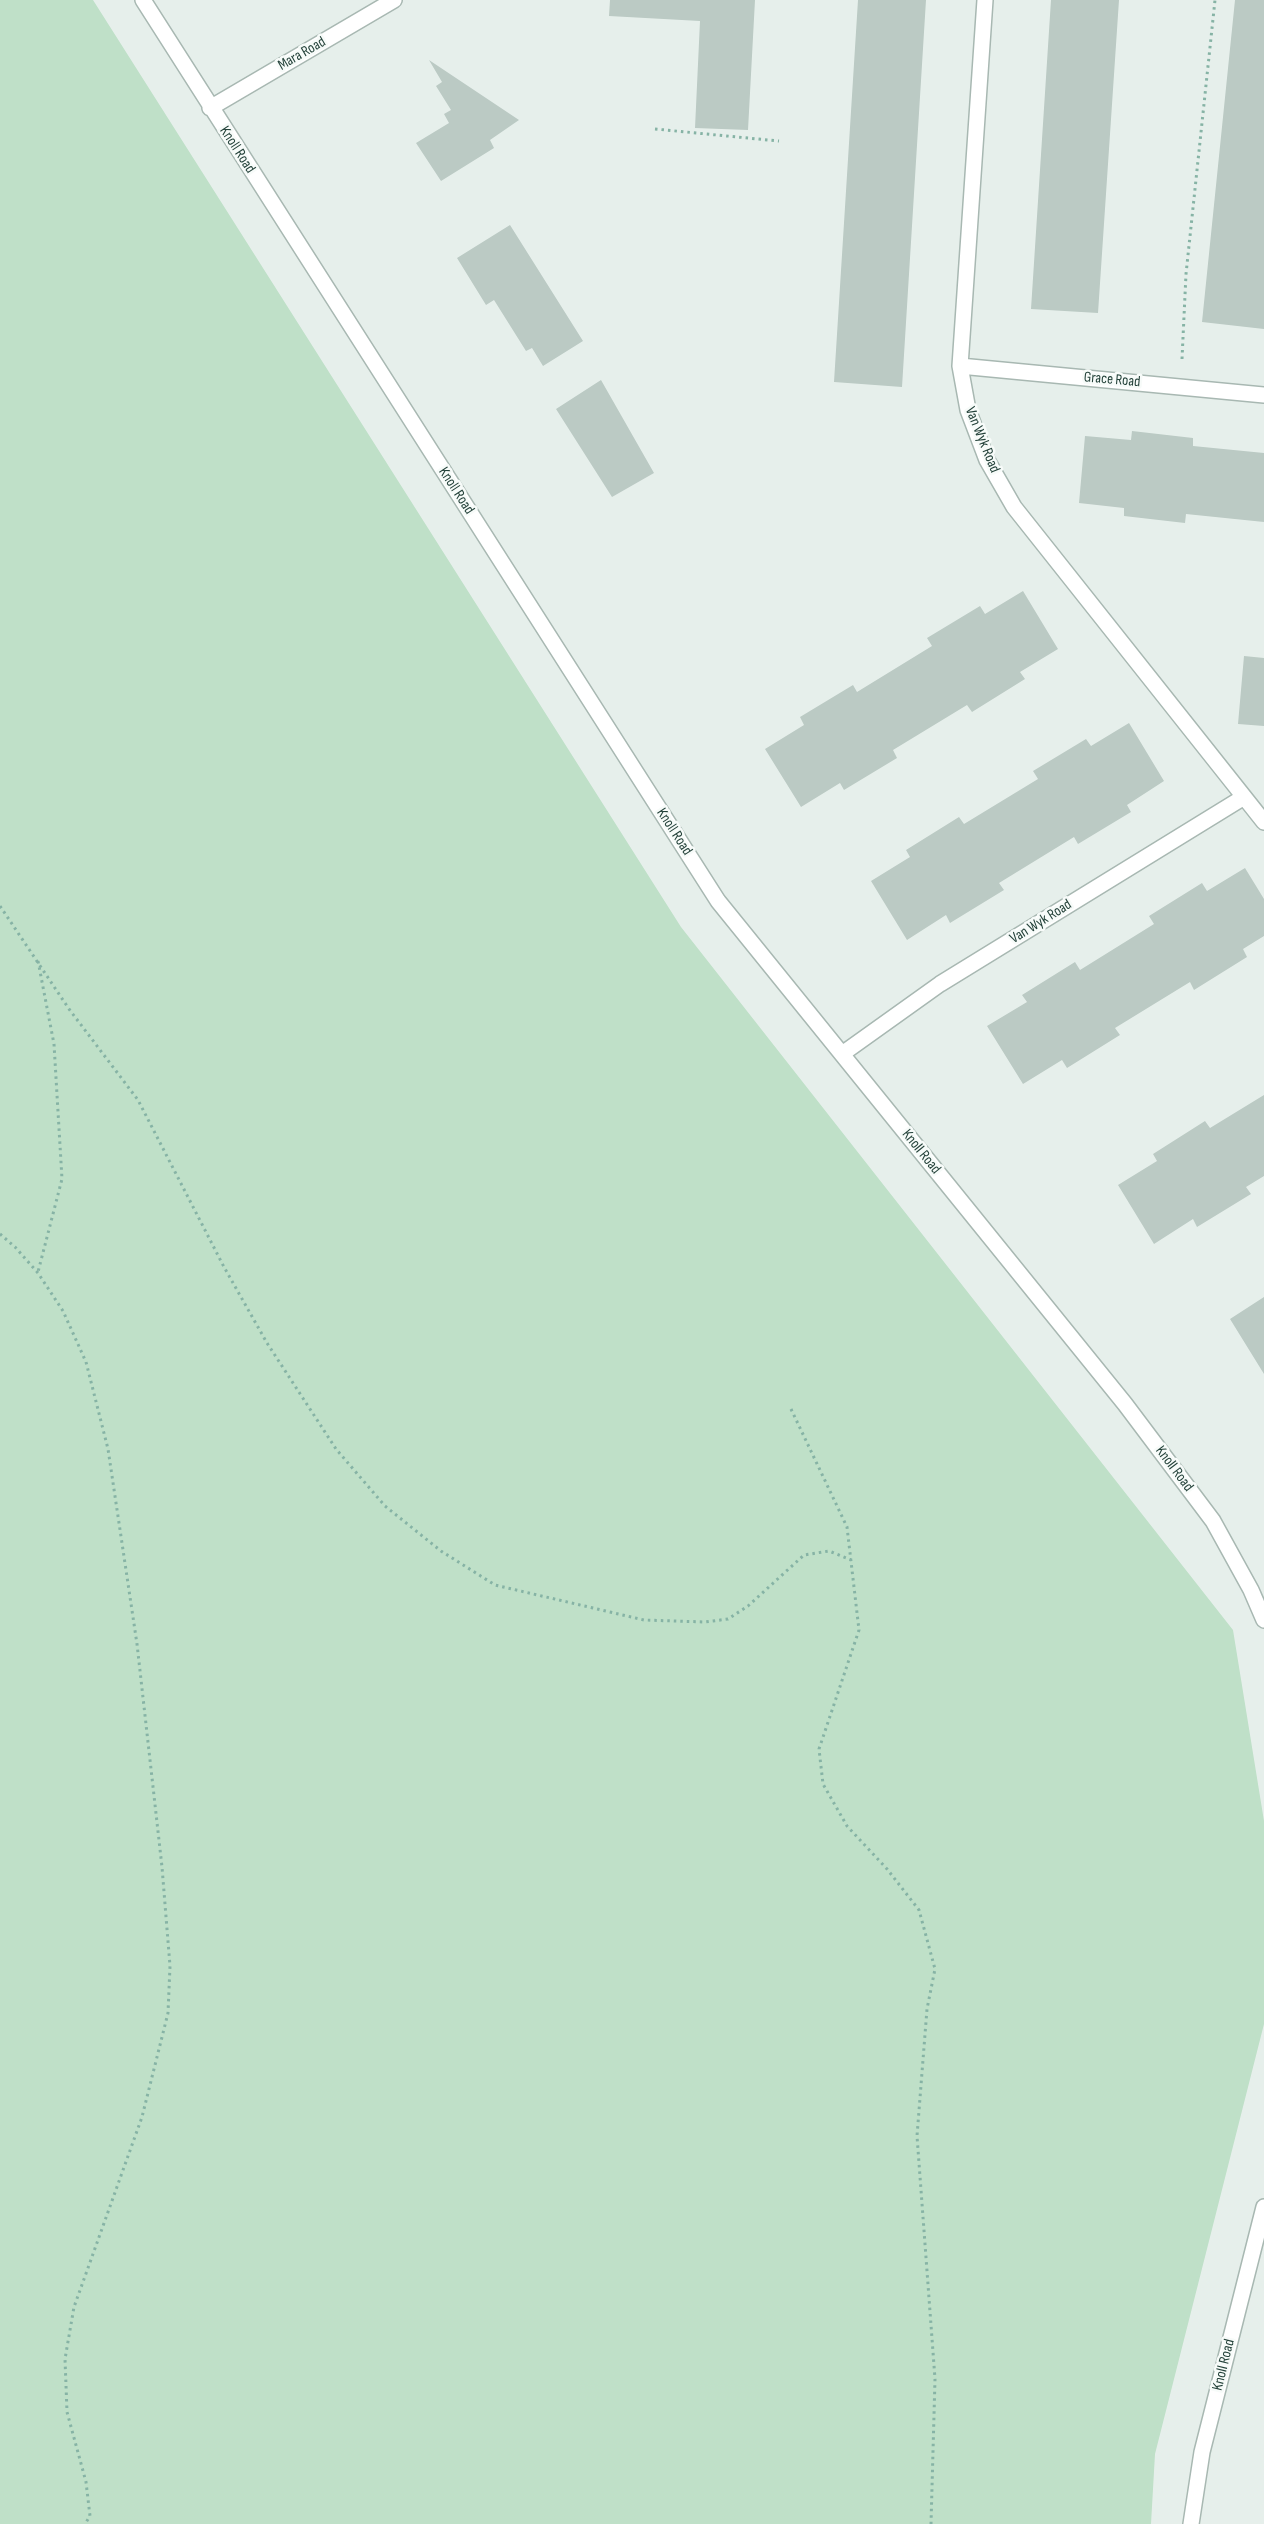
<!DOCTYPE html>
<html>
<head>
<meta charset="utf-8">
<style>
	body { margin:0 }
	canvas { display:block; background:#e6efeb }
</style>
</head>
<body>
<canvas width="1264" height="2524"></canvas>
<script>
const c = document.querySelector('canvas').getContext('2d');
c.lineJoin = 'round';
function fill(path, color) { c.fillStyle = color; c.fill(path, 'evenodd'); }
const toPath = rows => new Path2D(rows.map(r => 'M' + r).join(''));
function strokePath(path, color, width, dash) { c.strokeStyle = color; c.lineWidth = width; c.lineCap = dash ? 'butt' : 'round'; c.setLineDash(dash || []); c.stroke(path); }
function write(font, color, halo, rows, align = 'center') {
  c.font = font + ' "Sofia Sans Condensed",sans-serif'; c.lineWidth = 5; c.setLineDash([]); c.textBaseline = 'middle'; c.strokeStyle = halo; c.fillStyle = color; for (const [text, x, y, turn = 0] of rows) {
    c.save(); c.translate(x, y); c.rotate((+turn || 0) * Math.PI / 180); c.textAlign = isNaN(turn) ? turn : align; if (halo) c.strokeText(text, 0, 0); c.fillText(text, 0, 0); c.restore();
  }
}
fill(toPath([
	[0,0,93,0,681,927,1233,1630,1264,1821,1264,2024,1155,2454,1151,2524,0,2524]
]), '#bfe0c8');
fill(toPath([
	[610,0,755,0,748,130,695,128,700,21,609,16],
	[858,0,926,0,902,387,834,382],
	[1051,0,1119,0,1098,313,1031,309],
	[1235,0,1264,0,1264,329,1202,322],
	[429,60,519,120,490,140,494,148,441,181,416,143,449,123,444,114,451,110,436,86,442,82],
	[510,225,583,341,543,366,532,348,526,351,494,300,486,305,457,258],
	[601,380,654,473,612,497,556,409],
	[1132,431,1193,438,1193,446,1264,453,1264,522,1186,514,1185,523,1124,516,1124,508,1079,503,1085,436,1131,440],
	[1023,591,1058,649,1020,672,1025,679,972,712,967,705,893,750,897,758,844,790,840,783,801,807,765,749,804,725,800,717,853,685,857,692,932,646,927,638,980,606,985,614],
	[1244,656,1264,658,1264,726,1238,724],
	[1129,723,1164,781,1127,805,1131,812,1078,844,1074,837,999,883,1004,890,950,923,946,915,907,940,871,881,910,857,906,850,959,817,964,824,1038,779,1033,771,1086,739,1091,746],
	[1245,868,1264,899,1264,936,1243,949,1247,957,1194,990,1190,982,1115,1028,1120,1035,1067,1068,1062,1060,1023,1084,987,1026,1027,1002,1022,995,1075,962,1080,970,1154,924,1149,916,1202,883,1207,891],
	[1264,1095,1264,1176,1246,1187,1251,1194,1197,1227,1193,1219,1154,1244,1118,1185,1157,1161,1153,1154,1205,1121,1210,1128],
	[1264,1297,1264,1374,1230,1319]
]), '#bbcac4');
const minor = toPath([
	[143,0,718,901,1125,1404,1213,1521,1251,1590,1264,1620],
	[985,0,960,366,968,410,987,460,1014,507,1264,822],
	[210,108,394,0],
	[960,366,1264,395],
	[842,1054,940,984,1244,797],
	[1191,2524,1202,2452,1264,2207]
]);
strokePath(minor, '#a8b8b2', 18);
strokePath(toPath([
	[655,129,779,141],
	[1182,359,1186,274,1215,0],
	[0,906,69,1009,138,1100,224,1267,267,1343,336,1449,385,1506,441,1551,495,1585,644,1620,705,1622,728,1619,748,1606,804,1555,829,1551,851,1560],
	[38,961,54,1044,62,1179,38,1272],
	[0,1234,15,1247,38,1273,63,1311,86,1362,108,1449,137,1644,162,1867,170,1966,168,2013,142,2117,74,2307,65,2359,67,2412,86,2482,90,2516,85,2524],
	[791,1409,847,1527,859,1630,819,1749,823,1784,847,1826,887,1869,919,1910,935,1969,927,2009,917,2136,935,2379,931,2524]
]), '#86b3a5', 3, [2.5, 4]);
strokePath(minor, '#fff', 15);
write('15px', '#24423a', '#f7fbf9', [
	["Mara Road",302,54,-30],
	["Knoll Road",237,150,57],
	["Grace Road",1112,380,5],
	["Van Wyk Road",982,440,68],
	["Knoll Road",456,491,57],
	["Knoll Road",674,832,57],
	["Van Wyk Road",1041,922,-32],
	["Knoll Road",921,1152,51],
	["Knoll Road",1174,1469,53],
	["Knoll Road",1224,2365,-76]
]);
</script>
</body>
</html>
